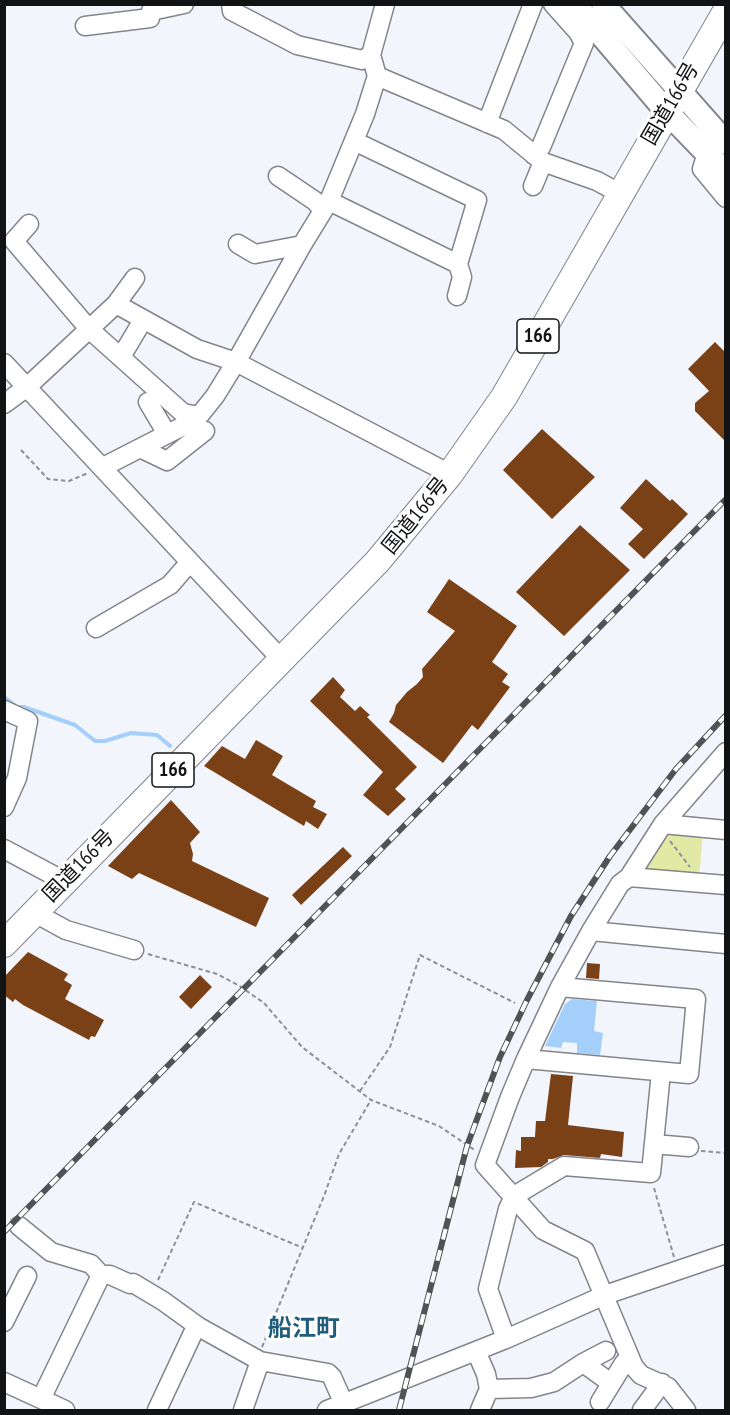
<!DOCTYPE html>
<html>
<head>
<meta charset="utf-8">
<style>
	body { margin:0 }
	#map { position:relative; width:730px; height:1415px; overflow:hidden; background:#f2f5fc; font-family:"PT Sans Narrow",sans-serif }
	canvas { display:block }
	.frame { position:absolute; inset:0; border:6px solid #121315; pointer-events:none }
</style>
</head>
<body>
<div id="map">
<canvas width="730" height="1415"></canvas>
<div class="frame"></div>
</div>
<script>
const c = document.querySelector('canvas').getContext('2d');
c.lineJoin = 'round';
function fill(path, color) { c.fillStyle = color; c.fill(path, 'evenodd'); }
const toPath = rows => new Path2D(rows.map(r => 'M' + r).join(''));
function strokePath(path, color, width, dash) { c.strokeStyle = color; c.lineWidth = width; c.lineCap = dash ? 'butt' : 'round'; c.setLineDash(dash || []); c.stroke(path); }
function write(font, color, halo, rows, align = 'center') {
  c.font = font + ' "PT Sans Narrow","Noto Sans JP",sans-serif'; c.lineWidth = 6; c.setLineDash([]); c.textBaseline = 'middle'; c.strokeStyle = halo; c.fillStyle = color; for (const [text, x, y, turn = 0] of rows) {
    c.save(); c.translate(x, y); c.rotate((+turn || 0) * Math.PI / 180); c.textAlign = isNaN(turn) ? turn : align; if (halo) c.strokeText(text, 0, 0); c.fillText(text, 0, 0); c.restore();
  }
}
fill(toPath([
	[703,833,699,878,645,873,664,834]
]), '#e2e9a5');
fill(toPath([
	[572,999,597,1001,594,1031,603,1033,600,1055,577,1053,577,1043,563,1042,561,1048,545,1046,565,1004]
]), '#a5cffb');
strokePath(toPath([
	[4,697,17,707,24,707,75,725,95,741,105,741,131,733,157,735,170,746]
]), '#a5cffb', 4);
fill(toPath([
	[715,342,726,353,726,442,695,411,695,403,709,391,688,369],
	[542,429,595,477,552,519,503,470],
	[646,479,670,501,672,499,688,514,644,559,628,544,643,529,620,508],
	[580,525,630,570,564,636,516,592],
	[449,579,517,626,492,662,508,674,502,682,510,687,478,730,472,725,443,763,389,722,394,713,396,705,407,692,417,684,423,677,422,669,455,631,427,612],
	[333,677,345,690,340,697,355,711,360,706,370,715,367,717,417,767,395,789,406,799,388,816,363,795,383,772,310,701],
	[256,740,283,756,272,775,316,801,313,807,327,814,318,829,306,821,304,826,204,766,222,746,245,759],
	[171,800,200,832,190,843,193,854,192,861,269,898,256,927,139,873,132,879,108,866],
	[343,847,352,856,301,905,292,895],
	[28,952,68,974,64,980,72,985,65,999,104,1020,95,1037,91,1036,89,1040,23,1005,15,999,13,1002,4,995,4,977],
	[587,963,600,964,599,979,586,978],
	[200,975,212,987,191,1009,179,997],
	[551,1074,573,1076,568,1125,624,1132,622,1157,601,1154,600,1158,564,1155,553,1159,548,1159,548,1162,541,1167,515,1168,516,1150,521,1151,521,1137,535,1137,536,1121,545,1121]
]), '#7a4116');
const minor = toPath([
	[231,4,232,11,297,45,362,60,371,55],
	[85,26,150,18,151,11,184,4],
	[377,76,504,130,543,162,597,181,619,193],
	[487,123,533,4],
	[354,141,477,200,458,264,462,277,457,296],
	[707,153,702,169,726,198],
	[534,155,541,147,584,43,578,32,553,4],
	[278,176,315,201,323,210],
	[533,186,543,162],
	[329,201,458,264],
	[29,224,14,241,89,329,183,413,199,416,215,396,236,362,302,245,329,201,365,114,377,76,371,55,385,4],
	[238,244,255,254,302,245],
	[116,304,135,278],
	[121,357,143,320],
	[4,363,281,659],
	[148,402,167,434],
	[4,404,27,387,116,304,197,349,236,362,450,474],
	[140,448,167,461,205,431],
	[103,467,189,423],
	[96,628,170,585,190,562],
	[4,710,28,721,17,778,4,807],
	[663,824,726,830],
	[4,849,64,881],
	[629,877,726,885],
	[35,913,66,930,134,950],
	[591,931,726,944],
	[526,1059,689,1074,696,999,560,987],
	[654,1144,689,1147],
	[19,1226,51,1252,91,1264,101,1275,110,1275,130,1284,133,1283,163,1301,199,1327,260,1361,328,1373,332,1377,344,1404],
	[4,1322,27,1276],
	[506,1339,488,1289,508,1209,514,1196,564,1166,651,1173,661,1072],
	[476,1351,486,1374,489,1389],
	[583,1363,606,1351],
	[4,1382,41,1399,101,1275],
	[41,1399,65,1410],
	[600,1402,624,1363,631,1360],
	[157,1410,193,1333],
	[243,1410,260,1361],
	[327,1410,506,1339,605,1295,726,1254],
	[480,1410,489,1389,531,1388,554,1382,583,1363,611,1383],
	[642,1410,662,1383],
	[686,1410,668,1387,641,1375,634,1367,585,1251,543,1230,485,1165,510,1097,526,1059,560,987,591,931,620,884,629,877,663,824,726,752]
]);
const major = toPath([
	[575,4,667,112,726,173],
	[603,4,726,143]
]);
const highway = toPath([
	[4,944,377,562,450,474,504,397,726,11]
]);
strokePath(minor, '#83858b', 21);
strokePath(major, '#83858b', 26);
strokePath(highway, '#83858b', 28);
strokePath(toPath([
	[21,450,48,479,69,481,88,473],
	[670,841,690,867],
	[148,954,217,974,238,985,264,1003,302,1047,371,1100,439,1126,476,1151],
	[360,1091,390,1047,420,955,515,1003],
	[701,1151,726,1153],
	[654,1188,674,1257],
	[158,1280,194,1202,303,1248],
	[262,1347,324,1196,339,1154,371,1100]
]), '#8e9095', 2, [4.5, 3]);
strokePath(minor, '#fff', 18);
strokePath(major, '#fff', 22);
strokePath(highway, '#fff', 26);
const rail = toPath([
	[4,1232,726,499],
	[399,1410,467,1146,500,1057,527,1000,571,916,610,856,676,769,726,715]
]);
strokePath(rail, '#505255', 6);
strokePath(rail, '#fff', 4, [11]);
for (const [x, y, w] of [
	[538,336,42],
	[173,770,42]
]) { const box = new Path2D(); box.roundRect(x - w / 2, y - 17, w, 34, 4.5); c.fillStyle = '#fff'; c.fill(box); strokePath(box, '#121315', 1.5); }
write('bold 20px', '#121315', null, [
	["166",538,336],
	["166",173,770]
]);
write('21px', '#121315', '#fff', [
	["国道166号",671,104,-60],
	["国道166号",416,516,-51],
	["国道166号",79,866,-46]
]);
write('bold 24px', '#205d7c', '#fff', [
	["船江町",304,1329]
]);
</script>
</body>
</html>
